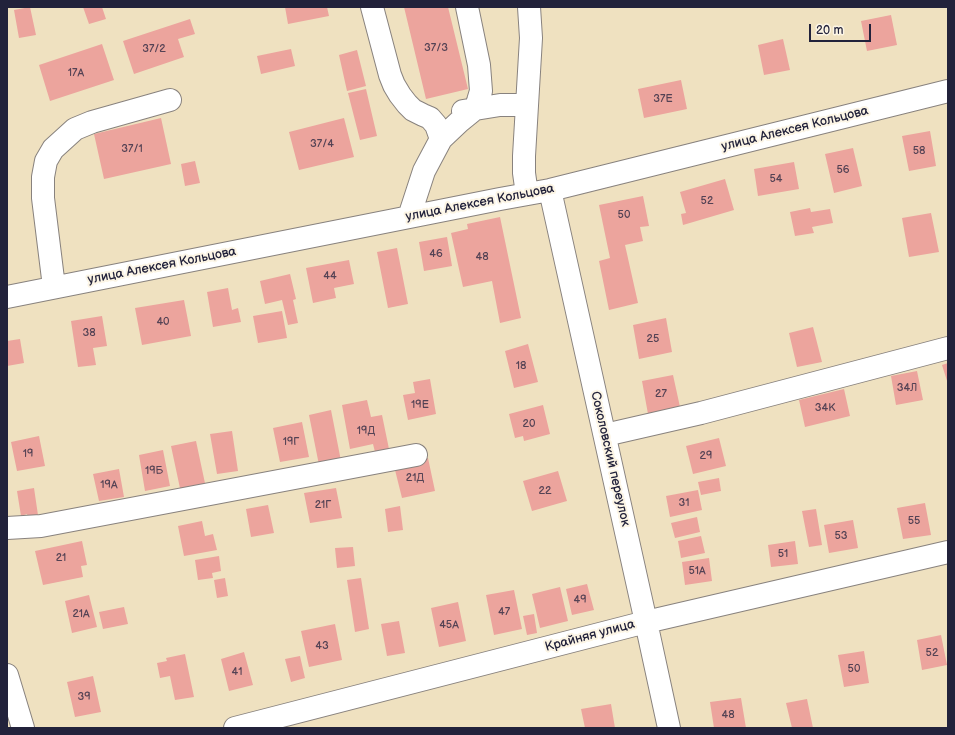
<!DOCTYPE html>
<html>
<head>
<meta charset="utf-8">
<style>
	body { margin:0 }
	#map { position:relative; width:955px; height:735px; overflow:hidden; background:#efe1c0; font-family:"Balsamiq Sans",sans-serif }
	canvas { display:block }
	.frame { position:absolute; inset:0; border:8px solid #22223b; pointer-events:none }
	.scale { position:absolute; left:809px; top:24px; width:62px; height:18px; box-sizing:border-box; border:2px solid #22223b; border-top:0; padding-left:5px; font-size:12px; line-height:14px; white-space:nowrap; color:#22223b; -webkit-text-stroke:3px #fcf5e5; paint-order:stroke }
</style>
</head>
<body>
<div id="map">
<canvas width="955" height="735"></canvas>
<div class="frame"></div>
<div class="scale">20 m</div>
</div>
<script>
const c = document.querySelector('canvas').getContext('2d');
c.lineJoin = 'round';
function fill(path, color) { c.fillStyle = color; c.fill(path, 'evenodd'); }
const toPath = rows => new Path2D(rows.map(r => 'M' + r).join(''));
function strokePath(path, color, width, dash) { c.strokeStyle = color; c.lineWidth = width; c.lineCap = dash ? 'butt' : 'round'; c.setLineDash(dash || []); c.stroke(path); }
function write(font, color, halo, rows, align = 'center') {
  c.font = font + ' "Balsamiq Sans",sans-serif'; c.lineWidth = 4; c.setLineDash([]); c.textBaseline = 'middle'; c.strokeStyle = halo; c.fillStyle = color; for (const [text, x, y, turn = 0] of rows) {
    c.save(); c.translate(x, y); c.rotate((+turn || 0) * Math.PI / 180); c.textAlign = isNaN(turn) ? turn : align; if (halo) c.strokeText(text, 0, 0); c.fillText(text, 0, 0); c.restore();
  }
}
fill(toPath([
	[30,7,36,35,19,38,14,10],
	[83,7,102,7,106,19,89,24],
	[285,7,327,7,329,16,288,24],
	[404,7,448,7,468,89,426,99],
	[891,15,897,45,867,51,861,21],
	[190,19,195,34,178,39,184,57,134,74,123,41],
	[783,39,790,70,764,75,758,45],
	[102,44,114,80,50,101,39,65],
	[291,49,295,66,261,74,257,56],
	[357,50,366,86,347,91,339,55],
	[681,80,687,109,644,118,638,89],
	[366,89,377,136,360,140,348,93],
	[161,118,171,164,104,179,94,134],
	[344,118,354,157,299,170,289,132],
	[930,131,936,166,909,171,902,136],
	[853,148,862,186,834,193,825,154],
	[195,161,200,183,185,186,181,164],
	[794,162,799,189,758,196,754,169],
	[725,179,734,210,683,225,681,214,686,213,680,192],
	[643,196,649,226,640,227,643,241,625,245,638,303,609,310,599,261,610,258,599,205],
	[810,208,811,212,830,209,833,223,812,227,814,233,795,236,790,212],
	[931,213,939,252,909,257,902,218],
	[500,217,521,318,500,323,492,281,463,287,451,233,468,229,467,224],
	[447,237,452,266,424,271,419,242],
	[397,248,408,304,388,308,377,252],
	[349,260,354,284,334,288,336,298,313,303,306,268],
	[290,274,296,299,293,300,298,323,288,325,282,300,265,304,260,281],
	[228,288,232,310,238,308,241,322,213,327,207,292],
	[184,300,191,336,142,345,135,308],
	[282,311,287,338,258,343,253,316],
	[102,316,107,346,93,348,96,365,78,367,71,321],
	[666,318,672,352,639,359,633,325],
	[813,327,822,362,797,367,789,333],
	[20,339,24,363,7,366,7,341],
	[528,344,538,382,514,388,505,351],
	[948,363,948,384,942,365],
	[917,371,923,400,896,405,891,376],
	[673,375,680,407,648,414,642,381],
	[430,379,436,414,408,420,403,395,415,393,413,382],
	[844,389,850,416,805,427,799,400],
	[367,400,371,417,382,415,389,449,375,452,373,444,350,449,342,405],
	[543,405,550,434,524,441,523,436,515,438,509,414],
	[331,410,341,461,319,465,309,415],
	[302,422,309,457,280,462,273,428],
	[232,431,238,471,217,474,210,434],
	[39,436,45,466,17,471,11,442],
	[719,438,726,466,693,474,686,446],
	[196,441,206,488,181,493,171,446],
	[163,450,170,486,145,491,139,455],
	[428,458,435,491,402,498,394,466],
	[119,469,124,497,99,501,93,474],
	[558,471,567,501,532,511,523,481],
	[719,478,721,491,701,495,698,482],
	[34,488,39,522,28,523,27,514,21,516,17,491],
	[336,488,342,518,310,523,304,493],
	[698,490,702,510,670,517,666,496],
	[925,503,931,535,903,539,897,508],
	[268,505,274,533,251,537,246,509],
	[400,506,403,530,388,532,385,509],
	[816,509,822,545,809,547,802,511],
	[697,517,700,532,675,538,671,523],
	[853,520,858,548,829,553,824,525],
	[202,521,205,536,213,534,217,550,184,556,178,526],
	[701,536,705,553,681,558,678,541],
	[82,541,87,565,81,566,83,577,43,585,35,551],
	[795,541,798,564,771,567,768,545],
	[353,547,355,566,337,568,335,548],
	[219,556,221,571,212,573,213,578,198,580,195,560],
	[709,558,712,581,685,585,682,562],
	[225,578,228,596,217,598,214,580],
	[361,578,369,629,355,632,347,580],
	[587,584,594,610,572,615,566,589],
	[560,587,568,621,540,628,532,594],
	[514,590,522,629,494,635,486,595],
	[89,595,97,627,72,633,65,601],
	[458,602,466,641,439,647,431,608],
	[124,607,128,624,103,629,99,612],
	[534,614,537,633,527,635,523,616],
	[399,621,405,653,387,656,381,624],
	[335,624,342,660,309,667,301,631],
	[941,635,947,665,922,670,917,640],
	[864,651,869,683,844,687,838,655],
	[244,652,253,685,229,691,221,659],
	[185,654,194,697,175,700,170,676,160,678,157,663,167,661,166,658],
	[300,656,305,678,291,682,285,659],
	[93,676,101,712,75,717,67,682],
	[741,698,746,728,714,728,710,702],
	[807,699,813,728,792,728,786,703],
	[611,704,615,728,585,728,581,709]
]), '#eca49d');
const minor = toPath([
	[372,7,390,75,394,85,400,95,407,104,413,110,423,115,430,118,436,125,441,139],
	[463,111,500,105,527,105],
	[550,190,646,622,669,728],
	[527,194,524,173,524,156,531,38,529,7],
	[409,217,424,171,441,139,459,122,475,109,478,101,481,91,479,65,467,7],
	[54,287,43,198,43,177,46,161,53,149,75,129,92,122,170,100],
	[7,297,500,199,550,190,948,91],
	[605,435,701,413,948,348],
	[7,528,41,526,416,455],
	[7,675,23,728],
	[235,728,646,622,948,552]
]);
strokePath(minor, '#88827e', 24);
strokePath(minor, '#fff', 22);
write('11px', '#544254', null, [
	["37/3",436,48],
	["37/2",154,49],
	["17А",76,73],
	["37Е",663,99],
	["37/4",322,144],
	["37/1",132,149],
	["58",919,151],
	["56",843,170],
	["54",776,179],
	["52",707,201],
	["50",624,215],
	["46",436,254],
	["48",482,257],
	["44",330,276],
	["40",163,322],
	["38",89,333],
	["25",653,339],
	["18",521,366],
	["34Л",907,388],
	["27",661,394],
	["19Е",420,405],
	["34К",825,408],
	["20",529,424],
	["19Д",366,431],
	["19Г",291,442],
	["19",28,454],
	["29",706,456],
	["19Б",154,471],
	["21Д",415,478],
	["19А",109,485],
	["22",545,491],
	["31",684,503],
	["21Г",323,505],
	["55",914,521],
	["53",841,536],
	["51",783,554],
	["21",61,558],
	["51А",697,571],
	["49",580,600],
	["47",504,612],
	["21А",81,614],
	["45А",449,625],
	["43",322,646],
	["52",932,653],
	["50",854,669],
	["41",237,672],
	["39",84,697],
	["48",728,715]
]);
write('13px', '#22223b', '#fcf5e5', [
	["улица Алексея Кольцова",795,129,-14],
	["улица Алексея Кольцова",480,203,-11],
	["улица Алексея Кольцова",162,266,-11],
	["Соколовский переулок",610,459,77],
	["Крайняя улица",590,636,-15]
]);
</script>
</body>
</html>
